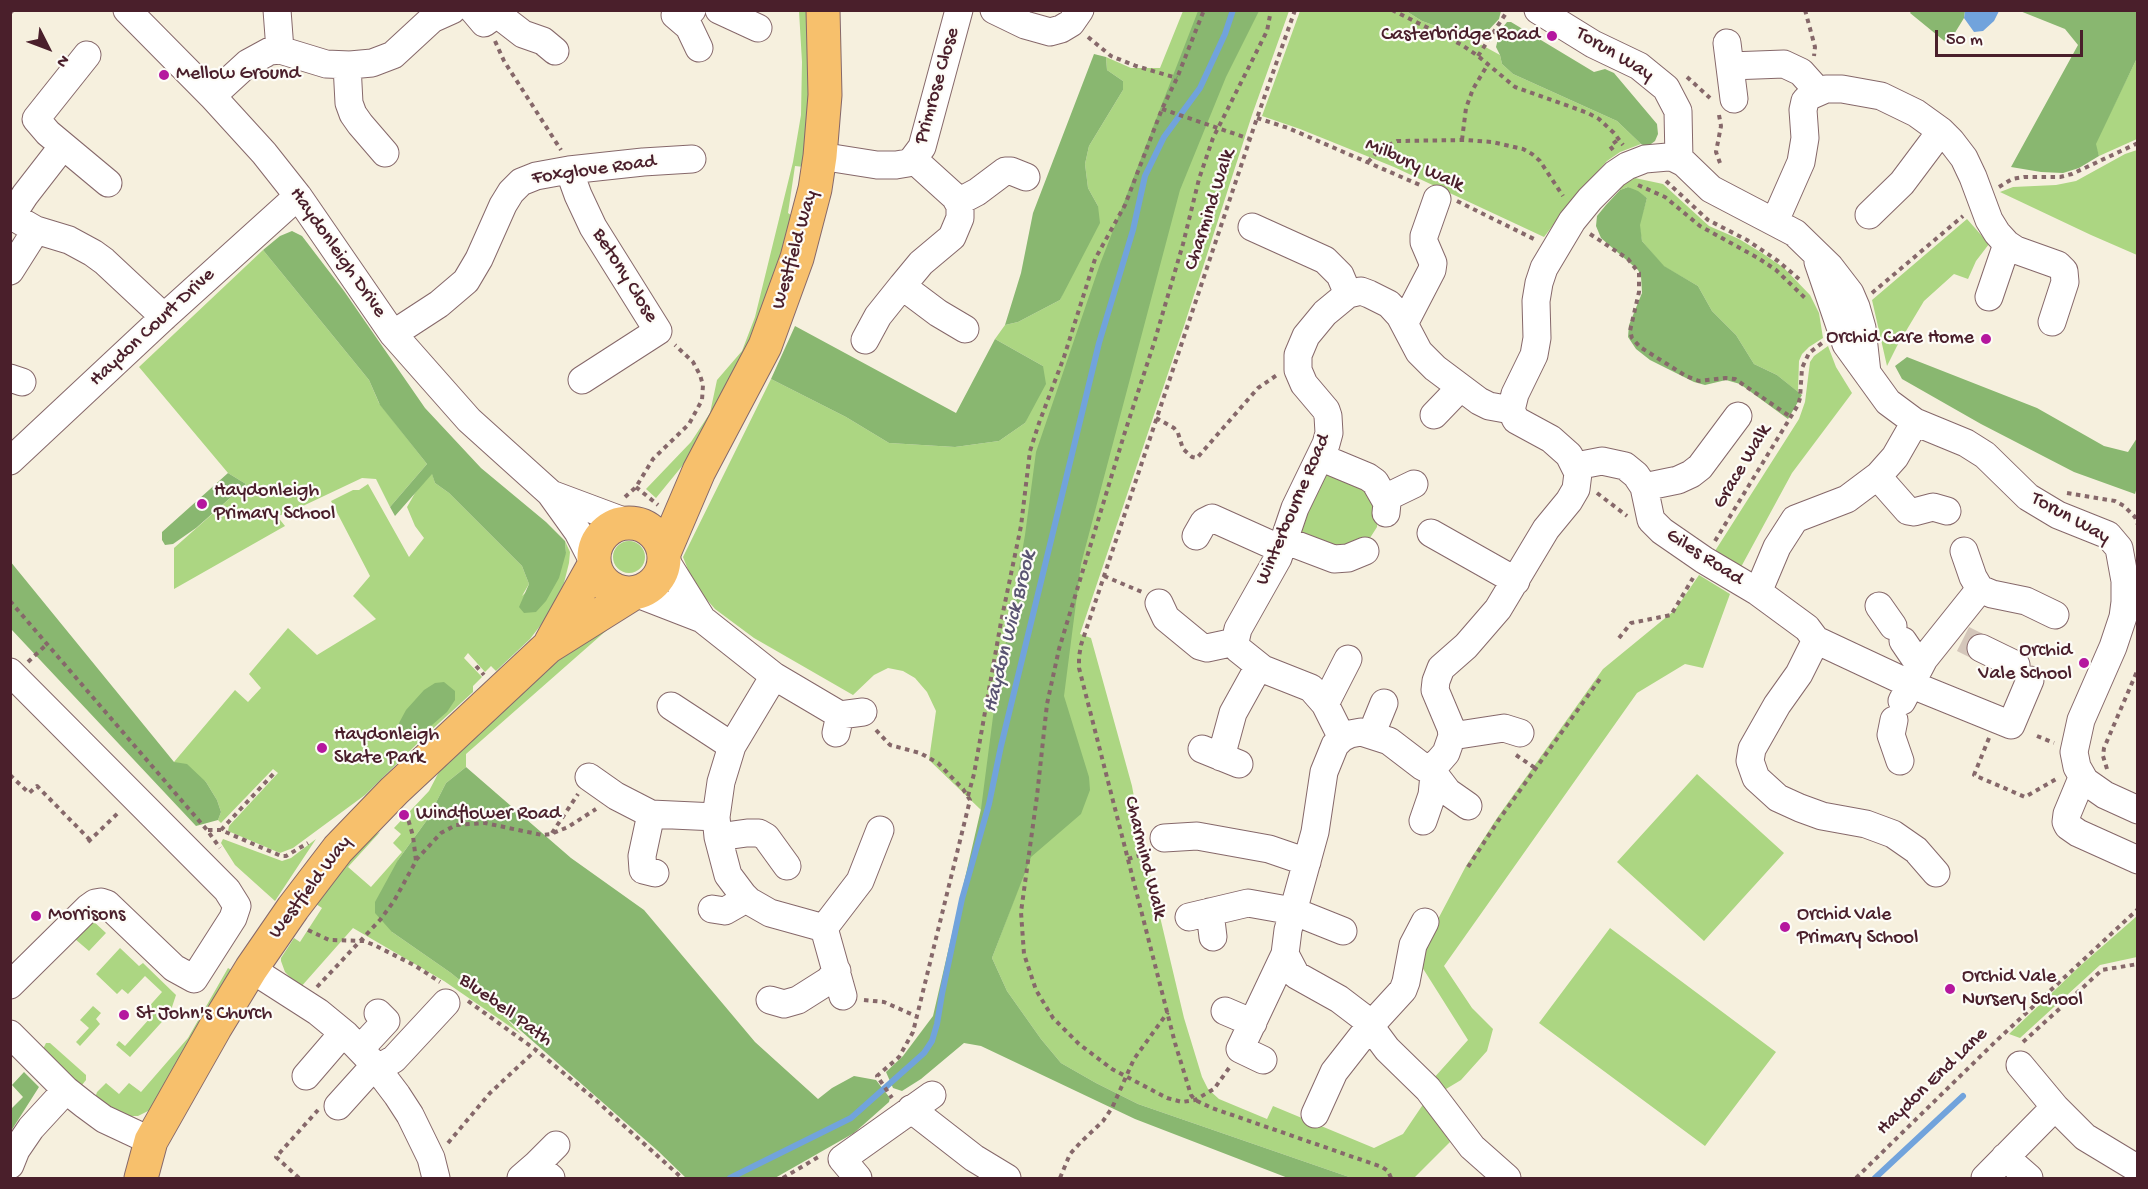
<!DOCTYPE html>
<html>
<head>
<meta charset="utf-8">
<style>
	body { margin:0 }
	#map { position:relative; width:2148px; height:1189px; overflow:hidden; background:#f6f0de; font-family:"Gochi Hand",sans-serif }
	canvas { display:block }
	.frame { position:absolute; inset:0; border:12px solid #4a1f2b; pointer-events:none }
	.north { position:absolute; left:18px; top:18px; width:60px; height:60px; -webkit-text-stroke:4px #fdfcf7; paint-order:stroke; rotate:132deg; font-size:16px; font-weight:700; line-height:24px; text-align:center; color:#4a1f2b }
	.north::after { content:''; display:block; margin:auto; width:21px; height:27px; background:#4a1f2b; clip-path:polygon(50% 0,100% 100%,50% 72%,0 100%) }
	.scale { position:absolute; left:1935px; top:30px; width:148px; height:27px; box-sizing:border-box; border:3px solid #4a1f2b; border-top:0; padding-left:8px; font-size:18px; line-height:21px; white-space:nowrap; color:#4a1f2b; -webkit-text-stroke:4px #fdfcf7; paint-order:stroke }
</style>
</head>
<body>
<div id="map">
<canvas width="2148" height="1189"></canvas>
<div class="frame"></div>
<div class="north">N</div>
<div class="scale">50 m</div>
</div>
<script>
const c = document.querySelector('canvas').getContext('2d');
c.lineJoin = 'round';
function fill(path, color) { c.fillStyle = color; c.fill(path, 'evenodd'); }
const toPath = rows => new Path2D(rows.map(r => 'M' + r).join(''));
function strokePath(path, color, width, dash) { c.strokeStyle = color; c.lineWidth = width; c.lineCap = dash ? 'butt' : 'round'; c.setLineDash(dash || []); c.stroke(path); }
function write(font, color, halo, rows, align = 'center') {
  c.font = font + ' "Gochi Hand",sans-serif'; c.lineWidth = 4.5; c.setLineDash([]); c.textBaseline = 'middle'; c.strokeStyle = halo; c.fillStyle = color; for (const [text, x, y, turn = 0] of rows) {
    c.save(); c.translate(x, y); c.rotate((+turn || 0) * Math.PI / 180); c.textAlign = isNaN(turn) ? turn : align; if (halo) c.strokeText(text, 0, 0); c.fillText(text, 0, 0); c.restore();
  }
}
fill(toPath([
	[799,11,810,11,812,51,804,167,795,166,788,213,795,218,771,299,696,449,656,498,646,489,691,442,710,413,717,380,742,351,755,317,793,162,801,115,802,62],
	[1183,11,1289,11,1252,115,1184,326,1080,634,1091,638,1132,786,1142,841,1184,1018,1202,1077,1208,1089,1219,1099,1267,1119,1273,1106,1374,1148,1403,1134,1424,1103,1450,1142,1414,1178,1352,1178,1138,1104,1096,1083,1061,1063,1041,1039,1007,991,992,958,1030,857,929,760,936,711,927,692,915,678,903,671,888,668,874,675,853,695,754,638,715,609,694,585,683,557,771,379,846,417,889,443,955,447,999,441,1025,423,1043,366,995,339,1005,325,1018,322,1060,300,1098,206,1088,188,1085,164,1089,146,1123,90,1123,81,1107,70,1106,57,1131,68,1160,68],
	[1300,11,1406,11,1422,21,1469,38,1500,55,1502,64,1513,74,1617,121,1641,144,1620,152,1607,161,1573,199,1544,237,1394,167,1300,129,1262,116],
	[2137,58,2137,139,2099,156,2095,144],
	[2137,150,2137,255,2091,235,2000,192,2013,187,2056,185,2076,181,2125,154],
	[1635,178,1663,184,1709,226,1739,239,1762,253,1784,268,1810,295,1819,313,1823,338,1809,347,1802,354,1799,361,1798,392,1777,375,1754,364,1736,335,1712,311,1698,286,1663,266,1642,241,1639,225,1647,198,1628,187,1620,190,1619,187],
	[1967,219,1989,244,1976,261,1968,279,1954,274,1924,301,1897,346,1887,366,1872,300],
	[263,250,369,380,379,403,427,464,390,507,376,479,362,478,288,513,277,516,285,526,174,589,174,548,246,484,228,473,139,367],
	[1828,346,1836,367,1852,393,1792,473,1741,567,1715,551,1799,419,1805,402,1810,362,1814,356],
	[1337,472,1366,489,1378,512,1377,527,1370,538,1356,547,1323,546,1297,529,1320,473],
	[432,473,435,483,449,493,522,566,529,584,522,596,566,553,565,541,570,552,569,563,564,583,550,613,530,639,496,671,491,666,485,672,468,653,464,658,482,677,473,686,473,692,427,734,365,795,293,848,280,853,228,831,229,826,278,773,273,769,221,823,218,820,221,812,217,800,206,782,174,762,235,690,248,702,261,688,249,674,288,628,317,655,376,619,353,596,370,576,331,501,353,490,359,490,368,484,409,557,424,538,415,526,407,507,418,488],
	'613 557a16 16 0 1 1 32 0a16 16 0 1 1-32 0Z',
	[1699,575,1730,594,1703,668,1685,664,1637,693,1444,966,1472,1008,1493,1029,1487,1051,1461,1080,1441,1092,1433,1079,1468,1040,1417,959,1466,866,1497,818,1603,669,1675,610],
	[641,600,466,754,466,767,446,783,427,820,398,860,392,932,451,973,504,1016,521,1034,444,981,353,928,300,988,285,972,281,961,281,958,294,938,300,942,322,908,316,904,363,842,380,832,348,867,371,887,402,852,393,843,401,834,394,828,429,791,442,766,466,741,567,653],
	[1697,774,1784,853,1704,941,1617,862],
	[223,839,282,861,291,858,316,839,275,901,235,865,221,843],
	[2137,916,2137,957,2100,965,2020,1038,2009,1034,2080,966],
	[92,920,106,933,89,951,75,939],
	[1610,928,1776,1052,1705,1146,1539,1023],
	[120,948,139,966,143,963,176,995,170,1013,130,1057,116,1045,119,1041,125,1046,151,1017,145,1011,162,992,145,976,128,994,122,989,117,994,96,974],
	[228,968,233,971,152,1109,138,1116,124,1116,95,1098,97,1092,106,1083,119,1094,129,1083,141,1092,188,1038],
	[93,1006,101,1013,96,1019,100,1024,80,1046,76,1042,89,1028,80,1020],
	[46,1043,50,1043,86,1075,86,1080,82,1085,80,1086,43,1049]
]), '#acd682');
fill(toPath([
	[1912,10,1965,11,1964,18,1948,44,1910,13],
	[1198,11,1259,11,1226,77,1180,190,1081,564,1064,696,1089,777,1090,790,1081,814,1031,857,992,958,1007,991,1041,1039,1061,1063,1096,1083,1138,1104,1352,1178,1288,1178,1135,1119,981,1046,964,1043,921,1079,902,1091,893,1088,886,1072,903,1056,933,1016,981,809,994,709,1025,535,1036,452,1100,264],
	[1406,11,1501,11,1499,19,1482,37,1469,38,1422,21],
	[2020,11,2137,11,2137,58,2096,144,2099,156,2079,168,2063,173,2041,172,2011,167,2078,45,2065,29],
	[1507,22,1511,22,1594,72,1605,69,1614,73,1657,124,1658,134,1655,141,1647,147,1641,144,1617,121,1513,74,1502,64,1500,55,1496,47,1500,31],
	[1094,54,1106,57,1107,70,1123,81,1123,90,1089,146,1085,164,1088,188,1098,206,1100,223,1060,300,1018,322,1005,325,1021,273,1033,213],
	[1628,187,1638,191,1647,198,1640,225,1642,241,1664,266,1698,286,1712,311,1736,335,1754,364,1777,375,1802,395,1788,419,1740,384,1726,380,1705,385,1694,382,1650,360,1636,349,1628,337,1629,325,1642,293,1641,276,1638,270,1601,238,1596,226,1597,216,1606,205,1620,190],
	[292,231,302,236,344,291,425,408,481,468,546,522,565,541,566,553,559,578,546,601,536,612,524,613,519,607,529,584,522,566,449,493,435,483,432,474,395,516,390,507,427,464,380,405,369,380,263,250,280,236],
	[795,326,956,413,995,339,1043,366,1046,384,1025,423,999,441,955,447,889,443,846,417,771,379],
	[1907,357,2037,408,2104,446,2128,452,2137,438,2137,487,2135,494,2074,472,1981,424,1902,379,1895,366],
	[228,473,246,484,196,528,173,544,165,545,162,540,162,532],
	[10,561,174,762,187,764,206,782,217,800,221,812,218,820,196,826,11,629],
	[444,682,455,691,455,700,447,712,432,725,408,738,400,732,399,723,406,710,424,690,435,683],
	[466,767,571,858,644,910,755,1042,818,1099,832,1088,854,1076,876,1080,890,1098,889,1102,854,1133,775,1178,686,1178,657,1150,504,1016,451,973,392,932,375,913,375,902,398,860,427,820,446,783],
	[24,1072,39,1087,11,1131,11,1109,23,1097,12,1085]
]), '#89b770');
fill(toPath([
	[1965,11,1965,10,1999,11,1994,21,1983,31,1974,32,1964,18]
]), '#71a3dc');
strokePath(toPath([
	[730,1178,851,1118,924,1053,932,1041,937,1024,942,994,962,899,989,804,1001,746,1099,343,1133,230,1145,176,1164,137,1200,88,1225,34,1233,10],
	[1875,1178,1963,1096]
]), '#71a3dc', 6);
strokePath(toPath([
	[1963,639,1981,648]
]), '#d4c6ba', 27, [27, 14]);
const minor = toPath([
	[127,10,212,96,264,153,298,196,393,334,469,420,550,493,578,532,593,561],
	[277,10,280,50],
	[473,10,484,23,494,16,501,17,523,34,543,41,555,51],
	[692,10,682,15,675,15,689,27,699,48],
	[719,10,758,28],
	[994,10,1025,25,1050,32,1061,29,1071,23,1080,10],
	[1538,10,1593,44,1639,66,1666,88,1678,111,1679,160],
	[1727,43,1734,99],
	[87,55,36,119,48,133,108,183],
	[347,65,349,103,353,114,360,124,385,153],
	[1730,66,1784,64,1801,72,1818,91],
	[212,96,248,63,270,51,280,50,326,64,350,65,372,63,393,55,432,19,452,10],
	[820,156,877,165,896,165,908,163,913,159],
	[569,170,578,195,593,227,658,331,582,380],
	[958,202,977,192,1005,171,1011,171,1026,177],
	[10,215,36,230,69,240,93,253,104,261,164,317],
	[12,215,25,195,63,146],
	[1869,215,1902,183,1941,131],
	[1775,221,1801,162,1805,138,1803,110,1805,101,1810,96,1826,89,1842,89,1881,96,1916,113,1941,131,1951,141,1964,158,1973,177,1989,220,1997,233,2007,244,2016,250,2058,265,2064,271,2065,282,2052,322],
	[1252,227,1325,260,1340,275,1348,294],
	[1818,262,1846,344,1888,402,1915,422,1966,443,1985,455,2028,497,2058,515,2108,535,2119,548,2125,581,2125,602,2123,617,2113,647,2081,720,2074,752,2077,767,2085,781,2105,795,2138,810],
	[10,271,36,230],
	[902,286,921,263,952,237,960,218,960,206,955,197,913,159,922,147,959,10],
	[1989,297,2007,244],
	[1405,322,1432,270,1433,263,1424,242,1424,236,1437,199],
	[393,334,439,304,466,281,479,259,503,205,511,192,521,182,536,176,569,170,643,162,692,159],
	[865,340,878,316,902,286,938,313,965,329],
	[10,378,22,382],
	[1434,415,1460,388],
	[1915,422,1895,457,1879,475,1847,499,1795,519,1777,547,1758,592,1807,628,1816,640,1799,674,1777,705,1752,749,1750,761,1756,778,1778,798,1800,808,1822,816,1866,824,1893,834,1916,850,1936,873],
	[1320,457,1368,477,1375,482,1387,503,1386,513],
	[10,461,164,317,298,196],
	[1576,466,1602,461,1625,466,1636,475,1644,487,1651,520,1662,531,1704,560,1758,592],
	[1878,477,1908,511,1914,512,1933,507,1947,511],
	[1644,487,1678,480,1691,474,1700,467,1738,416],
	[551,494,626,522],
	[1385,498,1414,484],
	[1431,533,1516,581],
	[1196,536,1204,522,1212,518,1281,549],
	[1284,540,1334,559,1348,558,1365,551],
	[1964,551,1973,577,1980,589,1992,594,2026,601,2055,615],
	[664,558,702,619,774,676,840,715],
	[635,593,702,619],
	[1159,603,1166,618,1200,646,1207,648,1235,642],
	[1879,606,1893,626],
	[1816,640,1910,684,2011,725,2030,680],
	[1903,641,1920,666],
	[1981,648,2016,665],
	[10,672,227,890,237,906,233,918,194,979,174,968,107,904,101,902,95,903,88,908,10,985],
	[774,676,732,746,721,782,716,817,718,837,728,875,743,895,749,901,770,913,824,928,843,996],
	[1902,701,1924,659,1980,589],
	[1325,704,1348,659],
	[671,706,732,746],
	[1894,720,1891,735,1900,761],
	[836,733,840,715,863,712],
	[1371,735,1384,703],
	[1452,736,1504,728,1520,733],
	[1342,738,1325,704,1311,688,1263,669,1238,649,1235,642,1238,629,1278,558,1295,508,1326,444,1329,433,1328,416,1326,410,1304,384,1298,370,1298,355,1306,336,1325,313,1348,294,1361,291,1369,294,1389,304,1400,316,1419,352,1435,368,1479,401,1489,406,1511,410],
	[1202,749,1239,764],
	[1221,757,1233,713,1259,666],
	[1435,775,1448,792,1468,806],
	[589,777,616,796,651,814,716,817],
	[2082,778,2067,814,2066,822,2068,826,2078,833,2138,860],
	[651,814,642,856,643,870,655,873],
	[1423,821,1432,795,1435,765],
	[718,837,747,833,759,833,766,837,787,866],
	[1164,838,1197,836,1269,849,1307,862],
	[712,909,725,911,739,903,743,895],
	[1210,912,1213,937],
	[1189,917,1248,903,1293,911,1343,931],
	[824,928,860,881,880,830],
	[251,969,318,1012,346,1035,372,1062,397,1095,410,1115,431,1158,436,1178],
	[770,1000,784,1004,798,1000,828,981,837,971],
	[1225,1011,1253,1023],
	[10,1034,66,1090,85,1105,104,1119,151,1141],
	[360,1049,386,1021,378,1013],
	[1263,1060,1240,1049,1285,954],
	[2020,1065,2055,1107],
	[377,1069,394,1059,446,1003],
	[306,1076,343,1033],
	[338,1106,375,1065],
	[911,1109,974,1158,1007,1178],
	[1315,1114,1334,1072,1370,1026,1403,990,1406,982,1413,945,1425,922],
	[2005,1157,2029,1178],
	[10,1165,16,1150,31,1128,66,1090],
	[536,1165,556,1145],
	[521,1178,536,1165,551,1178],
	[858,1178,842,1159,932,1095],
	[1507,1178,1472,1147,1428,1089,1387,1049,1364,1018,1339,999,1296,975,1285,954,1288,930,1315,832,1324,772,1335,745,1342,738,1350,734,1361,732,1389,741,1423,767,1432,767,1439,761,1446,753,1452,736,1451,728,1435,690,1436,681,1441,668,1466,646,1498,609,1546,529,1569,501,1576,489,1578,473,1569,455,1551,439,1516,420,1511,410,1515,394,1534,355,1537,338,1536,301,1539,283,1544,268,1572,221,1590,199,1615,174,1627,166,1645,159,1668,157,1674,158,1684,163,1711,189,1795,233,1830,267,1850,293,1856,307,1862,328,1867,373],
	[1985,1178,2055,1107,2085,1137,2138,1169]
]);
const major = toPath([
	'594 558a35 35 0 1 1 70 0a35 35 0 1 1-70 0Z',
	[664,553,699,471,765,346,797,258,815,189,820,156,825,95,823,10],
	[551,642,594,565],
	[141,1178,151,1141,215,1028,251,969,293,908,338,849,394,791,548,647,634,593]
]);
strokePath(minor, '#86686a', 29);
strokePath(major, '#86686a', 35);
strokePath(toPath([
	[1295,10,1257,118,1081,645,1079,657,1079,668,1175,1043,1191,1095,1195,1100,1212,1108,1382,1167,1388,1171,1391,1178],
	[1392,10,1462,45,1478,56,1515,87,1588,113,1599,119,1614,133,1623,145],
	[1805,10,1815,47,1814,56],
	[10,13,13,10],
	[1088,37,1111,56,1136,66,1177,78],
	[495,41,504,61,561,150],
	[1478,56,1508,10],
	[1687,77,1710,98],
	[2138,88,2138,123],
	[1162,109,1250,139],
	[1719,115,1721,126,1716,152,1720,163],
	[1257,118,1288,128,1420,185],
	[1462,140,1466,108,1473,89,1488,64],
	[1613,150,1610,146,1619,139],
	[1368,162,1379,150,1397,141,1466,140,1492,142,1523,149,1532,154,1540,161,1563,196],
	[1666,181,1708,220,1747,240,1778,261,1799,279],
	[1638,185,1665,197,1700,226,1758,258,1776,270,1805,298],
	[1999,187,2012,179,2024,177,2060,177,2072,174,2138,143],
	[1457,201,1536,240],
	[1590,234,1628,259,1639,273,1639,292,1630,331,1632,338,1640,347,1686,376,1699,381,1726,378,1735,379,1791,417],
	[1872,293,1963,216],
	[1156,418,1174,428,1178,433,1183,449,1192,457,1197,458,1258,388,1277,375],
	[636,487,658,505],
	[1597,493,1627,516],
	[2067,493,2115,501,2124,506,2135,517,2138,525],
	[625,497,636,487,653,459,689,424,702,400,703,385,700,375,693,362,675,345],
	[1715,541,1798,405,1800,398,1802,368,1809,353,1822,343],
	[1104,576,1142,592],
	[10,601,207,830,220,848],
	[1619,638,1631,623,1671,615,1693,578],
	[28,662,47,644],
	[476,666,484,675],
	[876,730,890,745,920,753,938,763,963,789,970,800,913,1032,899,1057,877,1076,892,1098],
	[2037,736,2054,743],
	[1989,738,1974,775,2025,797,2058,778],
	[1516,755,1535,768],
	[2107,769,2103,756,2104,748,2138,669],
	[10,775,29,793,37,786,90,840],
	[968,796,974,774,1001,622,1021,526,1030,451,1039,423,1064,357,1095,259,1125,205,1162,109,1177,78,1204,10],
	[208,830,221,830,281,856,286,856,308,843],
	[221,830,276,771],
	[552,833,578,794],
	[88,842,119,812],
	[1128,859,1147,853],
	[416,860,441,833,456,825,485,823,542,835,551,834,568,827,596,809],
	[1468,867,1498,821,1602,676],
	[308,930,329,940,364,941,374,945,414,965,440,982],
	[317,987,380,920,394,901,416,861,413,836,406,812],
	[864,1000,884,1002,918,1017],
	[468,1001,536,1050,591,1096,682,1178],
	[2023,1042,2102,970,2138,964],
	[1229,1068,1214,1089,1195,1100,1182,1102,1167,1098,1112,1069,1079,1044,1053,1018,1036,990,1024,954,1021,912,1037,796,1047,704,1059,649,1124,435,1154,343,1183,244,1199,179,1213,138,1267,31,1271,10],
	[448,1143,490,1093,536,1050],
	[299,1178,276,1157,318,1110],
	[783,1178,820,1156],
	[1060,1178,1070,1154,1080,1143,1103,1121,1112,1108,1134,1059,1168,1012],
	[1856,1178,1995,1042,2138,909]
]), '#86686a', 4, [4.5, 4.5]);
strokePath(minor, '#fff', 27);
strokePath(major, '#f7c06c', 33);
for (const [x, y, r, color] of [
	[1552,36,6,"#b5179e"],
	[164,75,6,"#b5179e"],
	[1986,339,6,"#b5179e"],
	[202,504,6,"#b5179e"],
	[2084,663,6,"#b5179e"],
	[322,748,6,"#b5179e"],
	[404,815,6,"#b5179e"],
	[36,916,6,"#b5179e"],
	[1785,927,6,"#b5179e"],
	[1950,989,6,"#b5179e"],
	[124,1015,6,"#b5179e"]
]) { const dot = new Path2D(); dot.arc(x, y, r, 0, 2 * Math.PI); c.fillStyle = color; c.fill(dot); strokePath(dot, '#fdfcf7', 2); }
write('20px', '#4a1f2b', '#fdfcf7', [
	["Casterbridge Road",1540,36,"right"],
	["Mellow Ground",176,75],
	["Orchid Care Home",1974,339,"right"],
	["Haydonleigh",214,492],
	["Primary School",214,515],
	["Orchid",2072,652,"right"],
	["Vale School",2072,675,"right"],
	["Haydonleigh",334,736],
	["Skate Park",334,759],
	["Windflower Road",416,815],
	["Morrisons",48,916],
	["Orchid Vale",1797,916],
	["Primary School",1797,939],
	["Orchid Vale",1962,978],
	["Nursery School",1962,1001],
	["St John's Church",136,1015]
], 'left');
write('20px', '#4a1f2b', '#fdfcf7', [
	["Torun Way",1614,55,31],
	["Primrose Close",938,86,-74],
	["Milbury Walk",1414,166,24],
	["Foxglove Road",594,171,-8],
	["Charmind Walk",1211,210,-72],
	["Westfield Way",796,250,-74],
	["Haydonleigh Drive",337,253,55],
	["Betony Close",624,276,58],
	["Haydon Court Drive",153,328,-43],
	["Grace Walk",1743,467,-59],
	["Winterbourne Road",1294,510,-67],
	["Torun Way",2070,519,29],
	["Giles Road",1704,558,33],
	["Charmind Walk",1144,858,76],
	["Westfield Way",311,888,-53],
	["Bluebell Path",505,1011,36],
	["Haydon End Lane",1933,1082,-44]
]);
write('italic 21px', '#5a5472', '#fdfcf7', [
	["Haydon Wick Brook",1011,632,-76]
]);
</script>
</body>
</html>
